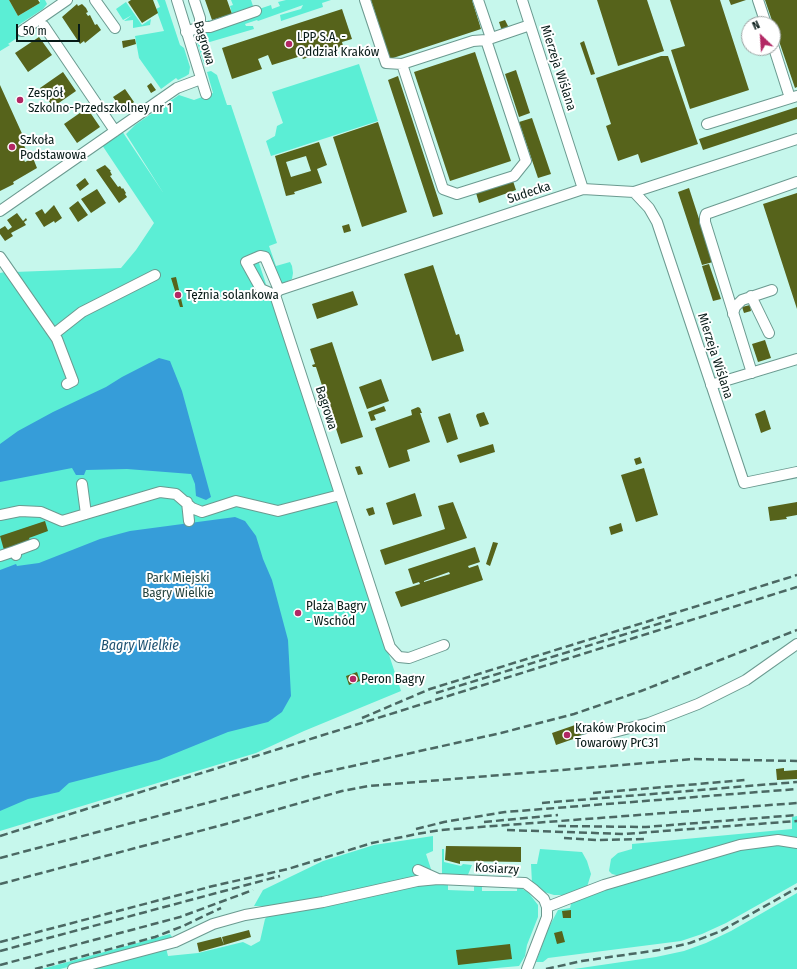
<!DOCTYPE html>
<html>
<head>
<meta charset="utf-8">
<style>
	body { margin:0 }
	#map { position:relative; width:797px; height:969px; overflow:hidden; background:#c6f7ec; font-family:"Fira Sans Condensed",sans-serif }
	canvas { display:block }
	.north { position:absolute; left:741px; top:16px; width:40px; height:40px; box-sizing:border-box; background:#fff; border:1px solid #9ca3a2; border-radius:50%; rotate:335deg; font-size:11px; font-weight:700; line-height:16px; text-align:center; color:#071a17 }
	.north::after { content:''; display:block; margin:auto; width:14px; height:18px; background:#b22764; clip-path:polygon(50% 0,100% 100%,50% 72%,0 100%) }
	.scale { position:absolute; left:16px; top:24px; width:64px; height:18px; box-sizing:border-box; border:2px solid #071a17; border-top:0; padding-left:5px; font-size:12px; line-height:14px; white-space:nowrap; color:#071a17; -webkit-text-stroke:3px #fff; paint-order:stroke }
</style>
</head>
<body>
<div id="map">
<canvas width="797" height="969"></canvas>
<div class="north">N</div>
<div class="scale">50 m</div>
</div>
<script>
const c = document.querySelector('canvas').getContext('2d');
c.lineJoin = 'round';
function fill(path, color) { c.fillStyle = color; c.fill(path, 'evenodd'); }
const toPath = rows => new Path2D(rows.map(r => 'M' + r).join(''));
function strokePath(path, color, width, dash) { c.strokeStyle = color; c.lineWidth = width; c.lineCap = dash ? 'butt' : 'round'; c.setLineDash(dash || []); c.stroke(path); }
function write(font, color, halo, rows, align = 'center') {
  c.font = font + ' "Fira Sans Condensed",sans-serif'; c.lineWidth = 4; c.setLineDash([]); c.textBaseline = 'middle'; c.strokeStyle = halo; c.fillStyle = color; for (const [text, x, y, turn = 0] of rows) {
    c.save(); c.translate(x, y); c.rotate((+turn || 0) * Math.PI / 180); c.textAlign = isNaN(turn) ? turn : align; if (halo) c.strokeText(text, 0, 0); c.fillText(text, 0, 0); c.restore();
  }
}
fill(toPath([
	[0,0,9,0,18,16,40,3,40,0,45,0,47,4,43,9,17,26,19,28,16,31,20,36,8,44,10,45,0,51],
	[157,0,165,0,180,45,184,48,190,67,189,74,186,76,178,80,176,78,161,89,139,58,135,36,164,31,156,9,160,7],
	[231,0,251,0,254,9,207,23,208,20,210,21,232,14,230,6,233,5],
	[286,0,331,0,322,3,323,7,281,21,280,15,301,9,303,5,258,21,257,20,245,24,246,26,253,26,254,29,203,44,206,53,209,52,211,56,209,62,204,64,195,36,256,10,271,5,272,9,280,6,278,2],
	[126,2,142,25,151,19,150,25,133,28,133,20,124,21,132,15,123,20,116,9],
	[359,64,378,121,271,156,266,141,275,136,277,126,283,123,272,92],
	[211,71,217,75,227,105,231,105,277,243,269,246,276,266,290,262,292,266,293,273,292,279,282,284,277,281,267,253,263,251,256,254,401,691,304,731,256,753,0,831,0,273,5,272,46,333,53,327,14,272,121,268,136,250,154,223,102,145,122,131,164,194,126,134,135,125,179,95,194,100,213,93,207,72],
	[797,816,797,839,779,836,620,876,612,874,609,871,611,859,618,853,632,849,632,844,792,829,792,817],
	[433,836,433,851,426,854,433,875,416,874,416,878,322,899,273,906,254,906,263,890,323,861,374,845],
	[768,845,797,847,797,883,726,923,702,934,681,941,548,958,543,962,536,962,548,929,558,910,570,908,572,900,740,849],
	[442,849,444,849,444,862,461,866,463,864,472,865,467,877,442,875],
	[540,849,582,852,587,861,591,874,587,887,566,895,554,895,544,892,532,883,531,864,537,864],
	[426,883,448,884,448,890,474,891,474,885,482,885,482,891,517,891,517,886,528,892,538,905,538,917,527,945,525,956,519,966,486,969,85,969,166,948,168,956,198,953,243,942,251,946,260,941,265,919,270,913],
	[797,893,797,969,574,969,656,957,684,951,706,943,731,931],
	[170,934,174,940,60,969,42,969]
]), '#5beed5');
fill(toPath([
	[159,358,170,361,182,391,211,497,206,500,196,496,195,484,191,474,127,469,86,470,84,475,76,475,72,468,0,482,0,444,18,431,53,412,106,387,122,377],
	[235,517,245,521,256,536,263,559,272,580,288,640,291,696,282,712,268,722,228,732,159,760,69,783,59,792,28,799,0,811,0,570,16,564,17,566,39,563,100,539,130,531]
]), '#369dd9');
fill(toPath([
	[9,0,38,0,40,3,18,16],
	[131,0,153,0,158,13,142,23,128,2],
	[205,0,227,0,232,14,212,20],
	[371,0,472,0,481,29,390,59],
	[597,0,647,0,664,51,618,66],
	[670,0,720,0,749,90,690,109,671,50,685,46],
	[729,0,746,0,731,5],
	[765,0,797,0,797,87,795,88],
	[77,4,78,6,82,4,86,8,88,12,86,13,88,16,90,15,95,25,97,24,101,30,85,43,84,41,80,44,62,17],
	[342,9,352,39,342,42,343,46,303,59,301,56,272,65,268,55,258,59,262,69,232,79,222,48],
	[505,20,509,28,502,31,499,22],
	[39,37,52,55,28,72,15,53],
	[135,39,136,44,123,48,122,41],
	[584,41,595,74,591,75,580,43],
	[475,52,511,161,450,181,414,72],
	[661,56,668,56,698,144,641,163,638,154,618,161,606,126,611,124,596,78],
	[516,70,530,113,519,117,505,74],
	[63,72,76,91,53,107,40,88],
	[398,76,443,214,433,217,388,80],
	[151,83,156,90,151,93,147,86],
	[0,85,24,138,21,139,29,156,23,158,25,162,33,158,37,168,13,182,14,184,0,191],
	[125,89,134,102,123,111,113,97],
	[797,107,797,119,703,150,699,139],
	[87,108,100,127,77,143,64,124],
	[532,118,551,174,538,178,519,122],
	[378,122,407,212,362,227,333,137],
	[319,142,327,165,317,169,322,183,294,192,295,194,286,196,275,156],
	[306,156,311,171,291,177,286,162],
	[105,165,111,171,110,171,112,175,110,176,118,187,120,186,122,189,123,188,126,193,125,194,127,197,119,203,96,170],
	[85,178,89,184,80,191,76,185],
	[513,181,516,190,479,203,476,193],
	[689,188,713,262,702,265,678,192],
	[97,189,106,203,91,213,81,199],
	[797,193,797,309,763,204],
	[78,201,88,215,78,222,69,208],
	[54,205,62,218,55,223,54,221,44,227,35,213,42,209,45,214],
	[17,213,23,221,26,218,27,220,24,222,26,225,11,233,13,236,5,241,0,234,0,229,5,226,8,230,12,227,7,220],
	[349,224,351,231,344,233,342,226],
	[709,264,721,299,713,301,702,266],
	[433,265,456,335,459,334,464,351,432,361,404,274],
	[176,277,183,307,180,307,171,278],
	[353,291,358,305,317,319,312,304],
	[750,305,751,311,744,313,742,307],
	[765,340,771,358,758,362,752,344],
	[332,342,363,437,341,444,316,367,313,367,312,365,315,364,310,349],
	[381,379,389,401,367,409,359,387],
	[384,406,386,411,374,415,376,420,371,421,368,412],
	[418,407,420,408,422,413,420,413,430,442,407,450,410,461,389,468,375,428,412,415,411,410],
	[765,410,771,429,761,433,755,414],
	[484,412,489,424,480,427,476,416,477,414],
	[450,413,458,439,447,443,438,417],
	[493,444,495,452,460,463,457,455],
	[640,457,642,463,636,465,634,459],
	[360,466,363,474,358,475,355,467],
	[644,468,658,515,636,522,621,475],
	[415,493,422,516,393,525,386,503],
	[453,502,467,538,385,565,380,550,445,529,438,506],
	[797,502,797,515,786,517,787,519,770,521,768,507],
	[373,507,375,514,369,516,366,509],
	[45,521,48,531,29,538,30,540,4,550,0,536],
	[621,523,623,531,611,535,609,527],
	[493,542,498,543,490,566,486,564],
	[475,547,480,562,468,566,469,568,478,565,483,580,401,607,395,592,420,584,419,582,413,584,408,569],
	[449,572,450,574,424,582,424,581],
	[357,672,360,681,349,685,346,676],
	[578,724,582,736,556,745,552,733],
	[784,768,784,771,797,770,797,779,777,780,776,769],
	[446,846,521,847,521,862,460,861,460,864,445,860],
	[571,910,571,918,563,918,562,911],
	[249,930,251,937,224,945,222,937],
	[562,931,565,942,557,944,554,933],
	[221,937,224,945,199,952,197,943],
	[510,944,512,959,458,965,456,950]
]), '#56631b');
const minor = toPath([
	[95,0,115,28],
	[177,0,206,94],
	[194,0,200,18,200,27],
	[365,0,386,63,402,64],
	[478,0,491,38],
	[522,0,583,189],
	[758,0,766,24],
	[44,26,115,131],
	[22,31,67,0],
	[186,32,200,27,210,27,256,11],
	[486,40,526,161,514,176,457,194,443,189,402,64,473,41,486,40,530,25],
	[773,45,790,98],
	[707,124,797,96],
	[634,192,649,208,657,222,744,483,797,472],
	[0,211,177,88,201,79],
	[0,257,57,339,73,381,67,384],
	[275,295,279,290,583,189,634,192,797,139],
	[275,295,390,647,399,657,409,658,444,645],
	[275,295,261,289,246,262,260,256,265,257,279,290],
	[751,296,769,333],
	[733,314,735,307,742,300,772,290],
	[54,334,82,312,155,275],
	[752,373,705,222,705,217,706,214,797,182],
	[711,385,797,359],
	[82,484,86,514],
	[187,502,189,521],
	[0,515,20,511,41,512,62,521,160,492,176,494,192,508,202,512,236,501,278,511,340,495],
	[15,551,34,544],
	[0,556,15,551,16,555],
	[583,740,649,723,698,704,746,680,797,644],
	[418,870,438,879,525,883,533,889,544,899,547,907,547,917,527,969],
	[547,907,604,885,740,845,778,840,797,843],
	[73,969,175,942,213,924,245,915,323,902,417,881,438,879]
]);
strokePath(minor, '#6b9a90', 12);
strokePath(minor, '#fff', 10);
strokePath(toPath([
	[436,693,671,620],
	[362,718,430,689,797,575],
	[593,793,745,780],
	[542,803,797,782],
	[484,822,558,815],
	[558,826,646,827,797,815],
	[416,829,444,822,505,812,797,789],
	[507,830,624,834,797,821],
	[0,836,797,587],
	[564,838,598,840,645,839],
	[0,858,312,775,501,733,574,714,641,691,797,630],
	[0,884,226,824,342,791,369,786,693,759,797,761],
	[0,942,213,886,288,869,372,843,417,834,441,830,797,803],
	[0,951,280,876],
	[0,965,180,917,253,890],
	[35,969,155,937,183,926,221,908],
	[546,969,582,961,659,950,690,943,721,931,797,888]
]), '#4b6863', 2.5, [8, 4]);
for (const [x, y, r, color] of [
	[289,44,4,"#b22764"],
	[20,100,4,"#b22764"],
	[12,147,4,"#b22764"],
	[178,295,4,"#b22764"],
	[298,613,4,"#b22764"],
	[353,679,4,"#b22764"],
	[567,735,4,"#b22764"]
]) { const dot = new Path2D(); dot.arc(x, y, r, 0, 2 * Math.PI); c.fillStyle = color; c.fill(dot); strokePath(dot, '#fff', 1.5); }
write('13px', '#071a17', '#fff', [
	["LPP S.A. -",297,37],
	["Oddział Kraków",297,52],
	["Zespół",28,93],
	["Szkolno-Przedszkolney nr 1",28,108],
	["Szkoła",20,140],
	["Podstawowa",20,155],
	["Tężnia solankowa",186,295],
	["Plaża Bagry",306,606],
	["- Wschód",306,621],
	["Peron Bagry",361,679],
	["Kraków Prokocim",575,728],
	["Towarowy PrC31",575,743]
], 'left');
write('13px', '#071a17', '#fff', [
	["Bagrowa",204,43,73],
	["Mierzeja Wiślana",558,68,72],
	["Sudecka",529,193,-18],
	["Mierzeja Wiślana",715,356,72],
	["Bagrowa",326,408,72],
	["Kosiarzy",497,869,3]
]);
write('13px', '#274640', '#fff', [
	["Park Miejski",178,578],
	["Bagry Wielkie",178,593]
]);
write('italic 14px', '#1e5272', '#fff', [
	["Bagry Wielkie",140,646]
]);
</script>
</body>
</html>
